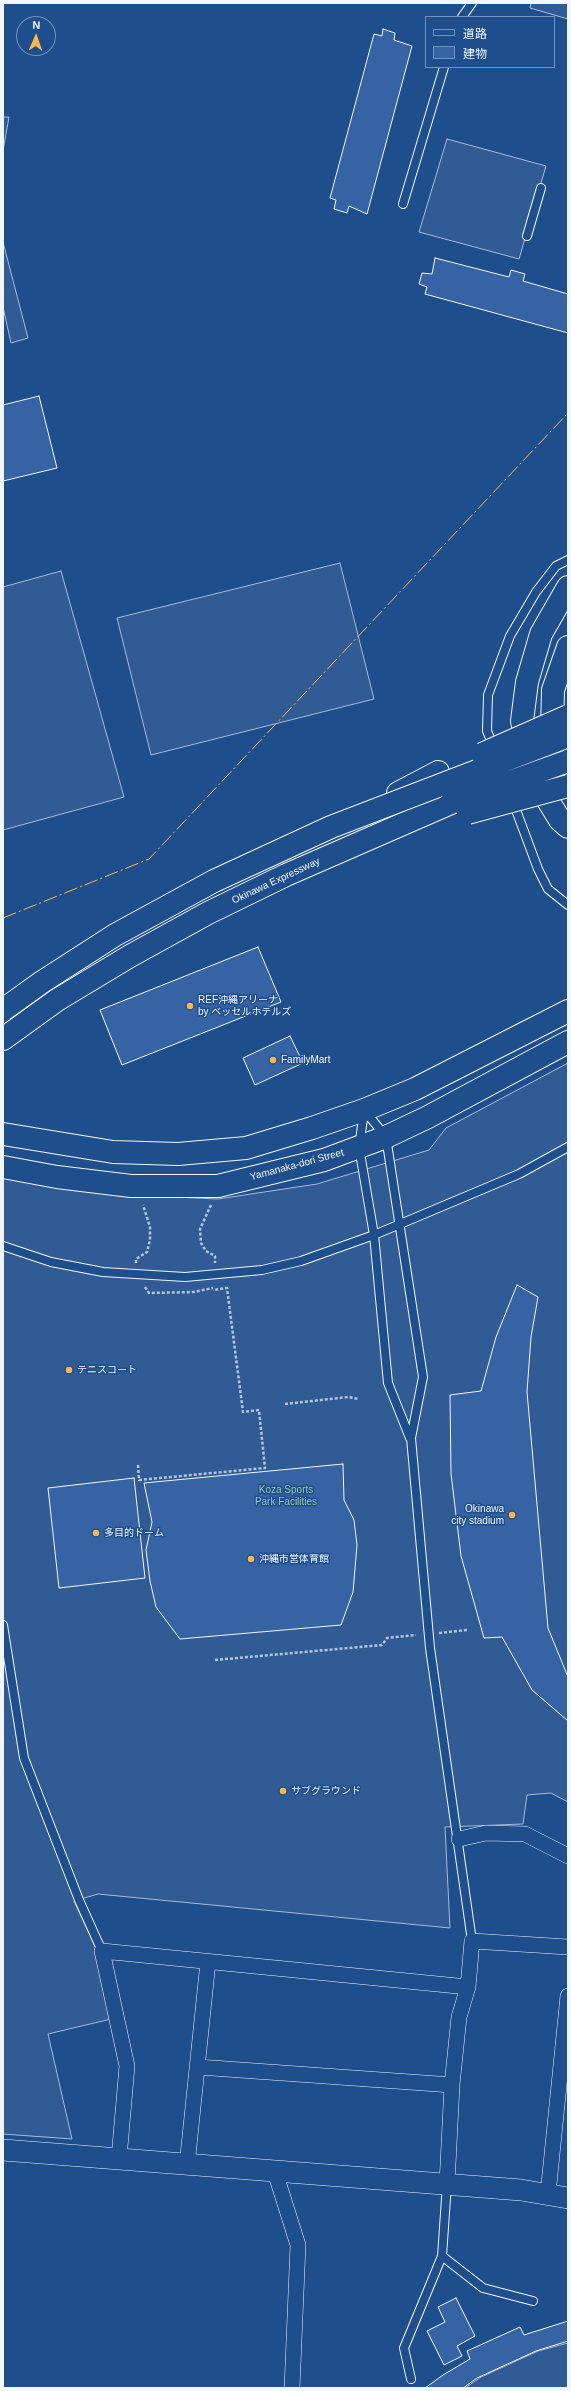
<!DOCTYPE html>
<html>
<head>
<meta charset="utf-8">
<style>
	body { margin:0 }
	#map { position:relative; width:571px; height:2391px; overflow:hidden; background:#1f4e8c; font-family:Helvetica,"Noto Sans JP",sans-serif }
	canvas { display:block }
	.frame { position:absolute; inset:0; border:4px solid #f2f6ff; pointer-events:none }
	.legend { position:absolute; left:425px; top:16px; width:130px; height:52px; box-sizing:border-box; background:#1f4e8c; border:1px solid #7391ba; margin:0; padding:5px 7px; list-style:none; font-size:12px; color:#f2f6ff }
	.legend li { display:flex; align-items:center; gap:8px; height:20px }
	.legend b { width:20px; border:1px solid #7391ba }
	.north { position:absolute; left:16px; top:16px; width:40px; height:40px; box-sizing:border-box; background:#1f4e8c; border:1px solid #7391ba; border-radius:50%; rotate:2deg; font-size:11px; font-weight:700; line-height:16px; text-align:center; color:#f2f6ff }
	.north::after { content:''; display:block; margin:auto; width:14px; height:18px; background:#ffb74d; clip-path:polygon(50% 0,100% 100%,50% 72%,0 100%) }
</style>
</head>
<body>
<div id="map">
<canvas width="571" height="2391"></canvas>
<div class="frame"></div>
<ul class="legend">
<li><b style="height:5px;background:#1f4e8c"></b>道路</li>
<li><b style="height:11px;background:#3563a3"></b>建物</li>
</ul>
<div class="north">N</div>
</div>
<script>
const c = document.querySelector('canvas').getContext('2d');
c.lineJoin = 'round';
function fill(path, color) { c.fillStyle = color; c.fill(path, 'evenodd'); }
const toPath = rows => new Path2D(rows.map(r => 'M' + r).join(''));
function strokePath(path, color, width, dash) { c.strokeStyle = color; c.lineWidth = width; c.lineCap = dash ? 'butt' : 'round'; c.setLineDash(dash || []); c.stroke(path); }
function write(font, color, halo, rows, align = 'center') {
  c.font = font + ' Helvetica,"Noto Sans JP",sans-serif'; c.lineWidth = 3; c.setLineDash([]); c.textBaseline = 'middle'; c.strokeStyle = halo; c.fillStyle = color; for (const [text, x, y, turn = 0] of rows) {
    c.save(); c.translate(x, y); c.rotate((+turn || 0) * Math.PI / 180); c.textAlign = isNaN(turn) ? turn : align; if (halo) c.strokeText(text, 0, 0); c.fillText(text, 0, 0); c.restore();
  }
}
const built = toPath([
	[531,3,568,3,568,19,530,8,531,3],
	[3,117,9,117,3,151,3,117],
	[447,139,546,166,519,259,419,232,447,139],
	[3,242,28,338,11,343,3,307,3,242],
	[340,563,374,699,151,755,117,618,340,563],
	[61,571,124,797,3,830,3,587,61,571],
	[568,1063,568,1802,551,1793,527,1795,523,1824,445,1827,450,1928,98,1894,74,1901,98,1953,111,2019,48,2034,72,2139,3,2134,3,1177,134,1195,218,1199,317,1184,429,1150,446,1128,568,1063],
	[568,2343,568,2388,465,2388,481,2377,538,2351,568,2343]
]);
fill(built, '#305b95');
strokePath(built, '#a8bbd7', 1);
const building = toPath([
	[383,29,395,33,394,40,412,46,367,214,349,206,347,213,334,209,336,200,330,198,374,34,382,36,383,29],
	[435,258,509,277,511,270,525,274,523,281,568,294,568,333,425,294,427,287,419,284,422,273,432,274,435,258],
	[39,396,57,468,3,481,3,405,39,396],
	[258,947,281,1002,122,1065,100,1010,258,947],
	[290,1036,303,1063,255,1085,243,1058,290,1036],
	[517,1285,538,1297,531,1337,527,1392,548,1628,568,1677,568,1721,532,1690,502,1637,484,1638,461,1556,451,1474,450,1395,481,1391,496,1337,517,1285],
	[343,1464,344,1500,354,1520,357,1545,353,1592,341,1625,180,1639,156,1607,150,1581,146,1550,152,1522,144,1483,343,1464],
	[134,1478,145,1578,59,1588,48,1488,134,1478],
	[456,2298,475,2336,457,2346,462,2356,444,2365,427,2331,445,2322,438,2307,456,2298],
	[568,2321,568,2341,536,2351,477,2378,463,2388,425,2388,443,2375,470,2359,467,2351,520,2327,524,2335,568,2321]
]);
fill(building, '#3563a3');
strokePath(building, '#f2f6ff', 1);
const lane = toPath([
	[462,17,472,3],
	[403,204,444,67],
	[527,236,541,188],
	[494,748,487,731,488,695,510,636,536,592,556,566,568,560],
	[513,802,538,869,548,889,568,905],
	[365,1111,386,1137,423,1377,411,1438,430,1648,472,1941],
	[364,1112,359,1147,374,1235,388,1383,410,1438],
	[3,1246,51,1262,103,1272,185,1277,262,1270,301,1261,374,1235,519,1174,568,1147],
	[3,1625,24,1758,79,1900,102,1951],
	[442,2256,483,2288,533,2301],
	[411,2379,404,2348,442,2256,447,2184]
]);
const street = toPath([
	[459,1839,486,1833,525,1834,568,1856],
	[198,2067,452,2085],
	[119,2158,127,2066,102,1951,468,1987],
	[187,2165,208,1962],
	[275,2172,298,2245,292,2388],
	[447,2184,452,2085,459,2017,468,1987,472,1941,568,1947],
	[548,2194,568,1996]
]);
const secondary = toPath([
	[3,2150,521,2190,568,2198]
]);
const primary = toPath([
	[3,1134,113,1152,178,1154,246,1148,312,1128,364,1110,415,1089,568,1011],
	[3,1167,57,1177,131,1186,218,1186,324,1160,386,1137,428,1117,568,1042]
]);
const highway = toPath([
	[568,587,541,634,527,682,522,721,533,776,560,820,568,827],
	[568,647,553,690,552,731,562,769,568,779],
	[398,793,438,772],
	[3,1039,57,1000,130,956,208,913,286,875,451,803]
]);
strokePath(lane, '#f2f6ff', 10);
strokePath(street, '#f2f6ff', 16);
strokePath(secondary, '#f2f6ff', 22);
strokePath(primary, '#f2f6ff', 24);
strokePath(highway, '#f2f6ff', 24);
strokePath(toPath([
	[211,1205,200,1229,201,1243,206,1251,215,1256,215,1263],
	[136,1263,136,1259,147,1252,150,1240,150,1227,143,1205],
	[145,1287,149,1293,194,1292,213,1288],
	[285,1404,348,1397,359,1399],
	[138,1465,139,1480,265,1468,259,1410,243,1412,227,1288,213,1290],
	[439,1633,467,1630],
	[215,1660,382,1645,387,1638,416,1635]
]), '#b3c4dc', 2.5, [3, 2]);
strokePath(lane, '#1f4e8c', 8);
strokePath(street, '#1f4e8c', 15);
strokePath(secondary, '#1f4e8c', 21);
strokePath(primary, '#1f4e8c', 22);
strokePath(highway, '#1f4e8c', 22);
const highwayBridge = toPath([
	[482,754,568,716],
	[451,803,568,761],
	[468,813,568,786],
	[3,1010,42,982,115,935,214,881,331,827,568,736]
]);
strokePath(highwayBridge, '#f2f6ff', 24, []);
strokePath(highwayBridge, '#1f4e8c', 22);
strokePath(toPath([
	[3,918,149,859,568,413]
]), '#ffb74d', 1, [14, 3, 2, 3]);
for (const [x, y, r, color] of [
	[190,1006,4,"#ffb74d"],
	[273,1060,4,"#ffb74d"],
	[69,1370,4,"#ffb74d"],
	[512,1515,4,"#ffb74d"],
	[96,1533,4,"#ffb74d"],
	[251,1559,4,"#ffb74d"],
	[283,1791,4,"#ffb74d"]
]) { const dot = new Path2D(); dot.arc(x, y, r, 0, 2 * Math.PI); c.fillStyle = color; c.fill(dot); strokePath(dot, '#1f4e8c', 1.5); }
write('10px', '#f2f6ff', '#1f4e8c', [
	["Okinawa Expressway",276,881,-25],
	["Yamanaka-dori Street",297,1165,-15]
]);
write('10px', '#f2f6ff', '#1f4e8c', [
	["REF沖縄アリーナ",198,1000],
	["by ベッセルホテルズ",198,1012],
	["FamilyMart",281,1060],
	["テニスコート",77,1370],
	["Okinawa",504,1509,"right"],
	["city stadium",504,1521,"right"],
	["多目的ドーム",104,1533],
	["沖縄市営体育館",259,1559],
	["サブグラウンド",291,1791]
], 'left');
write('10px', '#97c8a6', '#1f4e8c', [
	["Koza Sports",286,1490],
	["Park Facilities",286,1502]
]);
</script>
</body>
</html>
